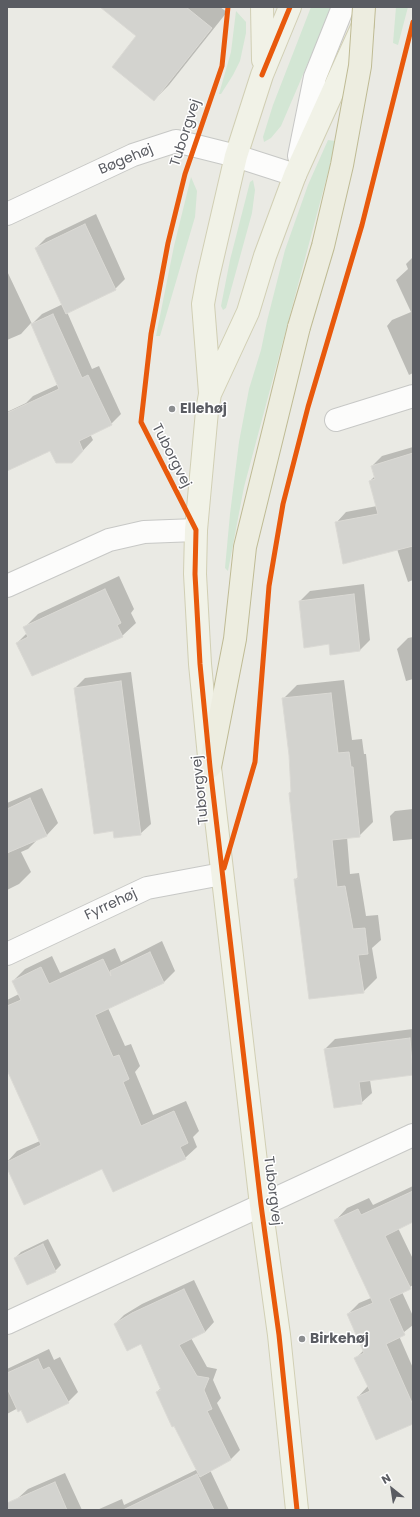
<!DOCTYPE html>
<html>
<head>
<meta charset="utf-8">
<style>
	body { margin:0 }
	#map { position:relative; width:420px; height:1517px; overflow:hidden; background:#eaeae4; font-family:Poppins,sans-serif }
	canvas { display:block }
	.frame { position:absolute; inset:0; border:8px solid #5a5c62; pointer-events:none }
	.north { position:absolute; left:372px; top:1469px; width:40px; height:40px; -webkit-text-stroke:3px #fff; paint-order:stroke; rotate:330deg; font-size:11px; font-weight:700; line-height:16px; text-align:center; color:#5a5c62 }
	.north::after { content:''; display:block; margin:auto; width:14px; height:18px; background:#5a5c62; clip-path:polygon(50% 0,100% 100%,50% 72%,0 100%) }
</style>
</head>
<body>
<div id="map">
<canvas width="420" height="1517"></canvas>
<div class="frame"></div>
<div class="north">N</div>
</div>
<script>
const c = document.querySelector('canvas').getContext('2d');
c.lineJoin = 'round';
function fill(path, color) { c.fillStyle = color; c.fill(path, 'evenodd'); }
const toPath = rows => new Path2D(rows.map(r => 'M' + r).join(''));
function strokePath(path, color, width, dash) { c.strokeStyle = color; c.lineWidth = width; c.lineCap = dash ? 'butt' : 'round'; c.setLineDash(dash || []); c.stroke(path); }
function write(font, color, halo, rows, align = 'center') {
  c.font = font + ' Poppins,sans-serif'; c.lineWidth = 3; c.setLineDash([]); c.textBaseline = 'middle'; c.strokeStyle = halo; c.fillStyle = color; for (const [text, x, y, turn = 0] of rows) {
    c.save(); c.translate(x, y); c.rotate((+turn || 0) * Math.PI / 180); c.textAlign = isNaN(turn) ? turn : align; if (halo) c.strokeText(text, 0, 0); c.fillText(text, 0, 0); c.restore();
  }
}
fill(toPath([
	[311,7,332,7,281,126,271,138,264,142,263,137,273,105],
	[396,7,408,7,398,45,393,43],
	[236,11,246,22,246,33,240,61,233,75,221,94,219,94,231,52],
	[328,140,335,141,330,165,244,487,228,571,225,568,230,514,239,442,249,389,261,350,267,321,285,250,308,185],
	[191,177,197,191,195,217,160,336,156,336,174,246],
	[253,180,255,190,252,213,226,308,223,310,221,306,230,260,250,182]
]), '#d3e6d4');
fill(toPath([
	[102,7,220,7,227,12,169,85,154,100,138,35],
	[96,214,125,279,115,289,67,312,92,369,99,366,121,414,111,424,90,434,93,440,72,462,51,449,7,470,7,412,26,403,33,396,59,384,31,323,21,334,7,340,7,271,32,324,42,314,63,304,36,248,46,238],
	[413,257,413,373,409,375,387,326,392,320,411,312,396,280,408,269,406,264],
	[413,447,413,580,408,582,397,549,336,523,346,512,377,506,370,481,375,476,372,466,382,456],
	[119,576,134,609,131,613,136,623,122,636,17,643,27,633,25,627,38,614],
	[364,584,370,640,360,650,331,654,330,643,300,601,310,591],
	[413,637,413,679,406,681,397,649,408,638],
	[131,672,151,824,140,834,75,688,85,678],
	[344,680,352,740,362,739,364,754,366,754,373,822,359,836,347,837,350,874,359,873,366,916,378,915,381,940,372,948,377,978,363,992,295,880,299,876,290,793,292,791,290,755,283,699,297,685],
	[42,788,58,823,47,835,38,839,28,849,21,852,31,872,19,884,7,890,7,803],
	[413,809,413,839,393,841,390,816,395,811],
	[162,941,175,971,164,982,108,1008,125,1046,131,1044,140,1066,135,1072,153,1115,186,1101,199,1131,193,1137,197,1147,185,1158,102,1167,7,1165,7,1162,17,1151,40,1141,7,1067,7,1000,19,994,13,981,25,969,52,956,60,973,115,948,121,962],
	[413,1029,413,1074,370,1080,372,1093,361,1103,325,1049,335,1039],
	[413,1186,413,1221,398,1228,413,1259,413,1285,402,1292,413,1316,413,1325,399,1336,413,1368,413,1423,358,1397,368,1386,356,1358,364,1350,348,1314,359,1303,371,1298,336,1220,347,1208,369,1198,373,1205],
	[48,1239,61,1265,55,1271,15,1258,21,1252],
	[194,1280,214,1322,205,1332,191,1338,207,1367,217,1369,213,1380,221,1398,217,1403,240,1450,231,1459,210,1470,229,1510,97,1510,122,1499,124,1505,198,1469,157,1392,161,1388,141,1342,115,1324,124,1315,142,1304],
	[49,1349,54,1360,60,1357,78,1392,68,1402,22,1409,18,1408,7,1414,7,1369],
	[65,1473,82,1510,22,1510,17,1499,28,1489]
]), '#0003');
const building = toPath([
	[100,7,186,7,212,28,154,101,112,67,136,36,100,7],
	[85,224,116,290,66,314,35,248,85,224],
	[53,314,82,378,88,375,112,425,79,441,83,451,72,463,56,463,50,451,7,471,7,413,59,389,31,324,53,314],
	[413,453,413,546,343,564,335,522,378,514,369,481,375,479,371,466,413,453],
	[105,589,121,623,117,625,123,637,32,676,16,643,28,637,23,627,105,589],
	[354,594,360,651,330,655,329,644,304,648,299,601,354,594],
	[121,681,141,835,114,838,113,831,94,834,74,688,121,681],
	[331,693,338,753,349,752,351,767,353,767,360,837,332,840,337,887,345,886,353,929,365,928,368,954,358,955,364,993,309,999,294,879,298,879,289,793,291,792,289,755,282,698,331,693],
	[30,798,47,836,7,853,7,809,30,798],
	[150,952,164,983,95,1015,113,1057,119,1055,129,1079,123,1082,141,1126,174,1111,188,1143,180,1147,186,1159,113,1192,102,1169,24,1205,7,1168,7,1162,41,1145,7,1070,7,1006,21,1000,12,981,41,967,49,984,103,959,111,976,110,971,150,952],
	[410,1038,413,1075,359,1082,362,1104,334,1108,324,1049,410,1038],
	[413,1191,413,1222,385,1236,411,1289,389,1299,405,1335,386,1344,413,1405,413,1424,376,1440,357,1397,370,1391,354,1358,364,1353,347,1314,373,1303,334,1220,358,1209,361,1215,413,1191],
	[43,1244,56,1272,27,1285,14,1258,43,1244],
	[184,1289,205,1332,179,1345,197,1376,209,1378,204,1390,212,1409,207,1411,231,1460,200,1477,174,1426,172,1427,156,1392,161,1390,141,1344,127,1351,114,1324,132,1313,184,1289],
	[38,1359,43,1370,49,1367,69,1403,27,1423,21,1410,18,1412,7,1388,7,1373,38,1359],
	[197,1474,214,1510,123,1510,197,1474],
	[55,1482,67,1510,7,1510,7,1503,55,1482]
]);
fill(building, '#d3d3cf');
strokePath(building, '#dad9d4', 1);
const street = toPath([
	[7,214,133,155,176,141,236,156,295,175],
	[336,420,413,396],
	[7,586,109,540,144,532,196,530],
	[7,954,147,888,222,874],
	[7,1323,413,1135]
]);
const secondary = toPath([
	[299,156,315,77,343,7]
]);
const primary = toPath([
	[262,7,263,60],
	[210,393,203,304,208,277,236,156,262,75,290,7],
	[297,1510,279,1335,261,1205,210,767,200,664,195,574,196,530,207,411,210,394,248,312,265,256,295,175,363,25]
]);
const highway = toPath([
	[210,767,235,639,245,547,299,327]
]);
strokePath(street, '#c7c8c6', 24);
strokePath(secondary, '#c7c7c6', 24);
strokePath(primary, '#d1cfb4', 24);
strokePath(highway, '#bfbb94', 24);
strokePath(street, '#fcfcfb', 22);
strokePath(secondary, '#fcfcfb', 22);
strokePath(primary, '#f1f2e7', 22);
strokePath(highway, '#edede0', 22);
const highwayBridge = toPath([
	[299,327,323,246,342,165,360,66,364,7]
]);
strokePath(highwayBridge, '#bfbb94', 24, []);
strokePath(highwayBridge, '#edede0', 22);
strokePath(toPath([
	[228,7,222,66,185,174,168,243,151,334,141,422,196,530,195,574,200,664,210,767,261,1205,279,1335,297,1510],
	[262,75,290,7],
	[224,868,255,762,269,586,283,504,308,407,362,225,413,22]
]), '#e8590c', 5);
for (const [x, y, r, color] of [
	[172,409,4,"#8c8e90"],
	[302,1339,4,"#8c8e90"]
]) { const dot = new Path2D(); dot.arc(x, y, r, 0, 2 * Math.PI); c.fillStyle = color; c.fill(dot); strokePath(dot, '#fff', 1.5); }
write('14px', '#5a5c62', '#fff', [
	["Tuborgvej",186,133,-72],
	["Bøgehøj",126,160,-23],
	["Tuborgvej",171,456,63],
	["Tuborgvej",201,790,-96],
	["Fyrrehøj",111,905,-25],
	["Tuborgvej",272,1191,83]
]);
write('bold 14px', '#5a5c62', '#fff', [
	["Ellehøj",180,409],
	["Birkehøj",310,1339]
], 'left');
</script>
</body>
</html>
